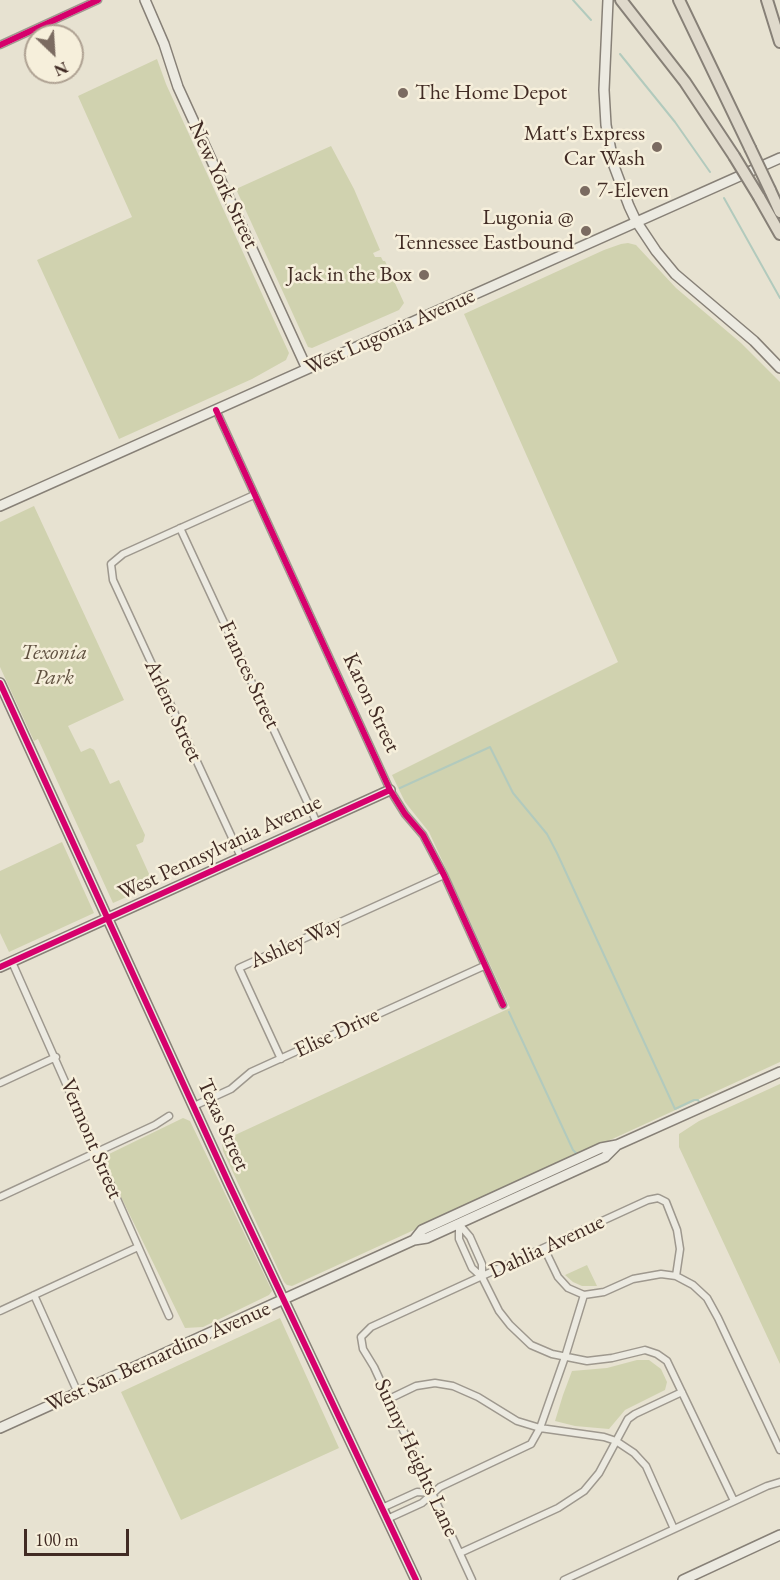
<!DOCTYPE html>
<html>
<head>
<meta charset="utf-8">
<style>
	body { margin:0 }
	#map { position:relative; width:780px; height:1580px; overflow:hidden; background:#e7e2d1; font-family:"EB Garamond",serif }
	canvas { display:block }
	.north { position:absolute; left:24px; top:24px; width:60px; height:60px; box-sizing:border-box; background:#f6efdb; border:2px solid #aea192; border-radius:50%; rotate:155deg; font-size:16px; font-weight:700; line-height:24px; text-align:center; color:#412b24 }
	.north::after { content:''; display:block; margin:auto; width:21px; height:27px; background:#7b6b61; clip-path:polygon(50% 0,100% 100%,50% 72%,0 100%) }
	.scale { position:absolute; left:24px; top:1529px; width:105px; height:27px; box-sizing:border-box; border:3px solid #412b24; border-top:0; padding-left:8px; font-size:18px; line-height:21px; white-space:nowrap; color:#412b24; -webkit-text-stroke:4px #f6efdb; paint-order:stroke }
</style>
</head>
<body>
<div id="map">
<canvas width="780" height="1580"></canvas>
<div class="north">N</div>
<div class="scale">100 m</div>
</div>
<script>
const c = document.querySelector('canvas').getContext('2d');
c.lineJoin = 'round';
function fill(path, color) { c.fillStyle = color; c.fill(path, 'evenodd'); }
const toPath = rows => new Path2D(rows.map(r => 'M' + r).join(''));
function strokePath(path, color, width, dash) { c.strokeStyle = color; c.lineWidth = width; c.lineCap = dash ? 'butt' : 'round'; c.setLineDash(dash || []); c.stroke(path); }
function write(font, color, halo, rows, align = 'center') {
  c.font = font + ' "EB Garamond",serif'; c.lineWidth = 5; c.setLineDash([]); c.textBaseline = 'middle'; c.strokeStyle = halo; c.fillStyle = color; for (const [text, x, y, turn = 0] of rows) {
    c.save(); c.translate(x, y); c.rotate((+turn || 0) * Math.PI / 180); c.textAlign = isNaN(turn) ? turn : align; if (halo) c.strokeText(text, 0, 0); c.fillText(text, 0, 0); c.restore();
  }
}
fill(toPath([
	[157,59,166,84,289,353,286,360,252,379,119,439,37,260,132,217,78,96],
	[331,146,354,189,380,250,373,253,375,257,381,257,383,261,385,261,404,303,399,310,312,348,308,347,236,189],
	[628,243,636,245,676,288,741,343,780,382,780,1062,292,1286,287,1285,284,1282,223,1151,222,1141,510,1008,429,832,405,802,392,775,618,662,464,314,604,250,621,244],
	[34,506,124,700,68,726,81,752,90,748,94,750,110,784,119,780,145,835,143,842,136,845,154,885,113,903,38,739,34,741,0,667,0,522],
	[62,842,94,913,9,952,0,933,0,871],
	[780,1084,780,1364,679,1147,679,1134,699,1121],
	[183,1118,190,1121,272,1291,269,1295,203,1327,185,1328,104,1162,107,1155],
	[587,1265,597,1286,582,1286,573,1282,565,1275],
	[280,1318,339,1448,181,1520,121,1392],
	[637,1360,649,1360,661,1369,667,1382,665,1390,625,1410,609,1429,575,1426,555,1421,563,1395,572,1371,607,1368]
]), '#d0d2af');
strokePath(toPath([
	[573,0,591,20],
	[620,54,675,122,710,172],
	[724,198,780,298],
	[400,788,490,747,513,793,547,834,557,853,675,1109,694,1100,698,1100,699,1102],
	[509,1012,573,1150,577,1154]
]), '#b2cabd', 2);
const street = toPath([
	[0,45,98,0],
	[216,410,390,790,405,814,423,835,444,875,503,1005],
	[180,528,317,823],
	[241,857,113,580,111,564,123,554,254,495],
	[12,962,169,1316],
	[281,1059,239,968,444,875],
	[0,1083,56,1057],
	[194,1106,231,1089,251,1072,484,966],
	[0,1197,155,1125,169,1116],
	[459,1224,470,1237,482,1264,482,1277,499,1311,510,1325,531,1345,552,1354,587,1361,612,1358,645,1350,657,1354,667,1361,734,1501],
	[459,1224,459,1239,472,1268,482,1277],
	[544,1248,558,1277,568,1288,584,1295,604,1292,633,1279,661,1274,676,1276,693,1285,707,1298,718,1318,780,1450],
	[34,1295,78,1393],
	[0,1311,138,1247],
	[389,1399,416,1386,435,1383,453,1386,478,1397,517,1421,540,1428,604,1437,616,1441,634,1453,646,1466,674,1529],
	[382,1508,417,1492,432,1493],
	[387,1519,422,1503,440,1487,531,1444,540,1428,565,1357,584,1295],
	[460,1553,558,1508,584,1491,599,1473,628,1419,635,1414,682,1392],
	[472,1580,374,1367,363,1349,361,1337,371,1327,648,1200,658,1198,666,1202,677,1230,680,1249,676,1276],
	[564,1580,767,1486,780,1482]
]);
const secondary = toPath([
	[145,0,164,44,178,87,307,369],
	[608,0,604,90,606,125,614,166,629,206,636,221,656,251,675,274,754,341,780,368],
	[0,506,780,158],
	[0,683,229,1184,416,1580],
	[0,967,390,790],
	[414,1240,422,1230,601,1148,617,1145,780,1072],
	[0,1428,414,1240,427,1238,605,1157,617,1145],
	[683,1580,780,1535]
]);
const highway = toPath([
	[621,0,685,82,734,156],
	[679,0,750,148],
	[767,0,780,42],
	[770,190,780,212],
	[759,197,780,234]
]);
strokePath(street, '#9e988e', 9);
strokePath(secondary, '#878077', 12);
strokePath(highway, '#878077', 14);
strokePath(street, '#eceae1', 6);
strokePath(secondary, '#eceae1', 9);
strokePath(highway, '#dfd9cb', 10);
const highwayBridge = toPath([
	[750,148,770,190],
	[734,156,759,197]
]);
strokePath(highwayBridge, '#878077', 14, []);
strokePath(highwayBridge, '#dfd9cb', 10);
strokePath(toPath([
	[0,45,98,0],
	[216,410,390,790,405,814,423,835,444,875,503,1005],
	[0,683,229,1184,416,1580],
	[0,967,390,790]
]), '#d6006c', 6);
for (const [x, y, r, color] of [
	[403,93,6,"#7b6b61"],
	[657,147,6,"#7b6b61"],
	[585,191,6,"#7b6b61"],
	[586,231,6,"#7b6b61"],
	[424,275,6,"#7b6b61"]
]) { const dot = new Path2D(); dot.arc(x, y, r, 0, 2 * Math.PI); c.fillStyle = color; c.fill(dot); strokePath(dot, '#f6efdb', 2); }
write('22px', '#412b24', '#f6efdb', [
	["The Home Depot",415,93,"left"],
	["Matt's Express",645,134],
	["Car Wash",645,159],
	["7-Eleven",597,191,"left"],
	["Lugonia @",574,218],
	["Tennessee Eastbound",574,243],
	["Jack in the Box",412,275]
], 'right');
write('22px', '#412b24', '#f6efdb', [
	["New York Street",223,185,65],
	["West Lugonia Avenue",390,332,-24],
	["Frances Street",249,675,65],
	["Karon Street",371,703,65],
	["Arlene Street",173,711,65],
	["West Pennsylvania Avenue",220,848,-25],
	["Ashley Way",296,943,-24],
	["Elise Drive",337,1033,-25],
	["Texas Street",223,1125,66],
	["Vermont Street",91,1139,67],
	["Dahlia Avenue",547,1247,-25],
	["West San Bernardino Avenue",158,1357,-24],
	["Sunny Heights Lane",416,1458,65]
]);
write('italic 22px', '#605140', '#f6efdb', [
	["Texonia",54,653],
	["Park",54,678]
]);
</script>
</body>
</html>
